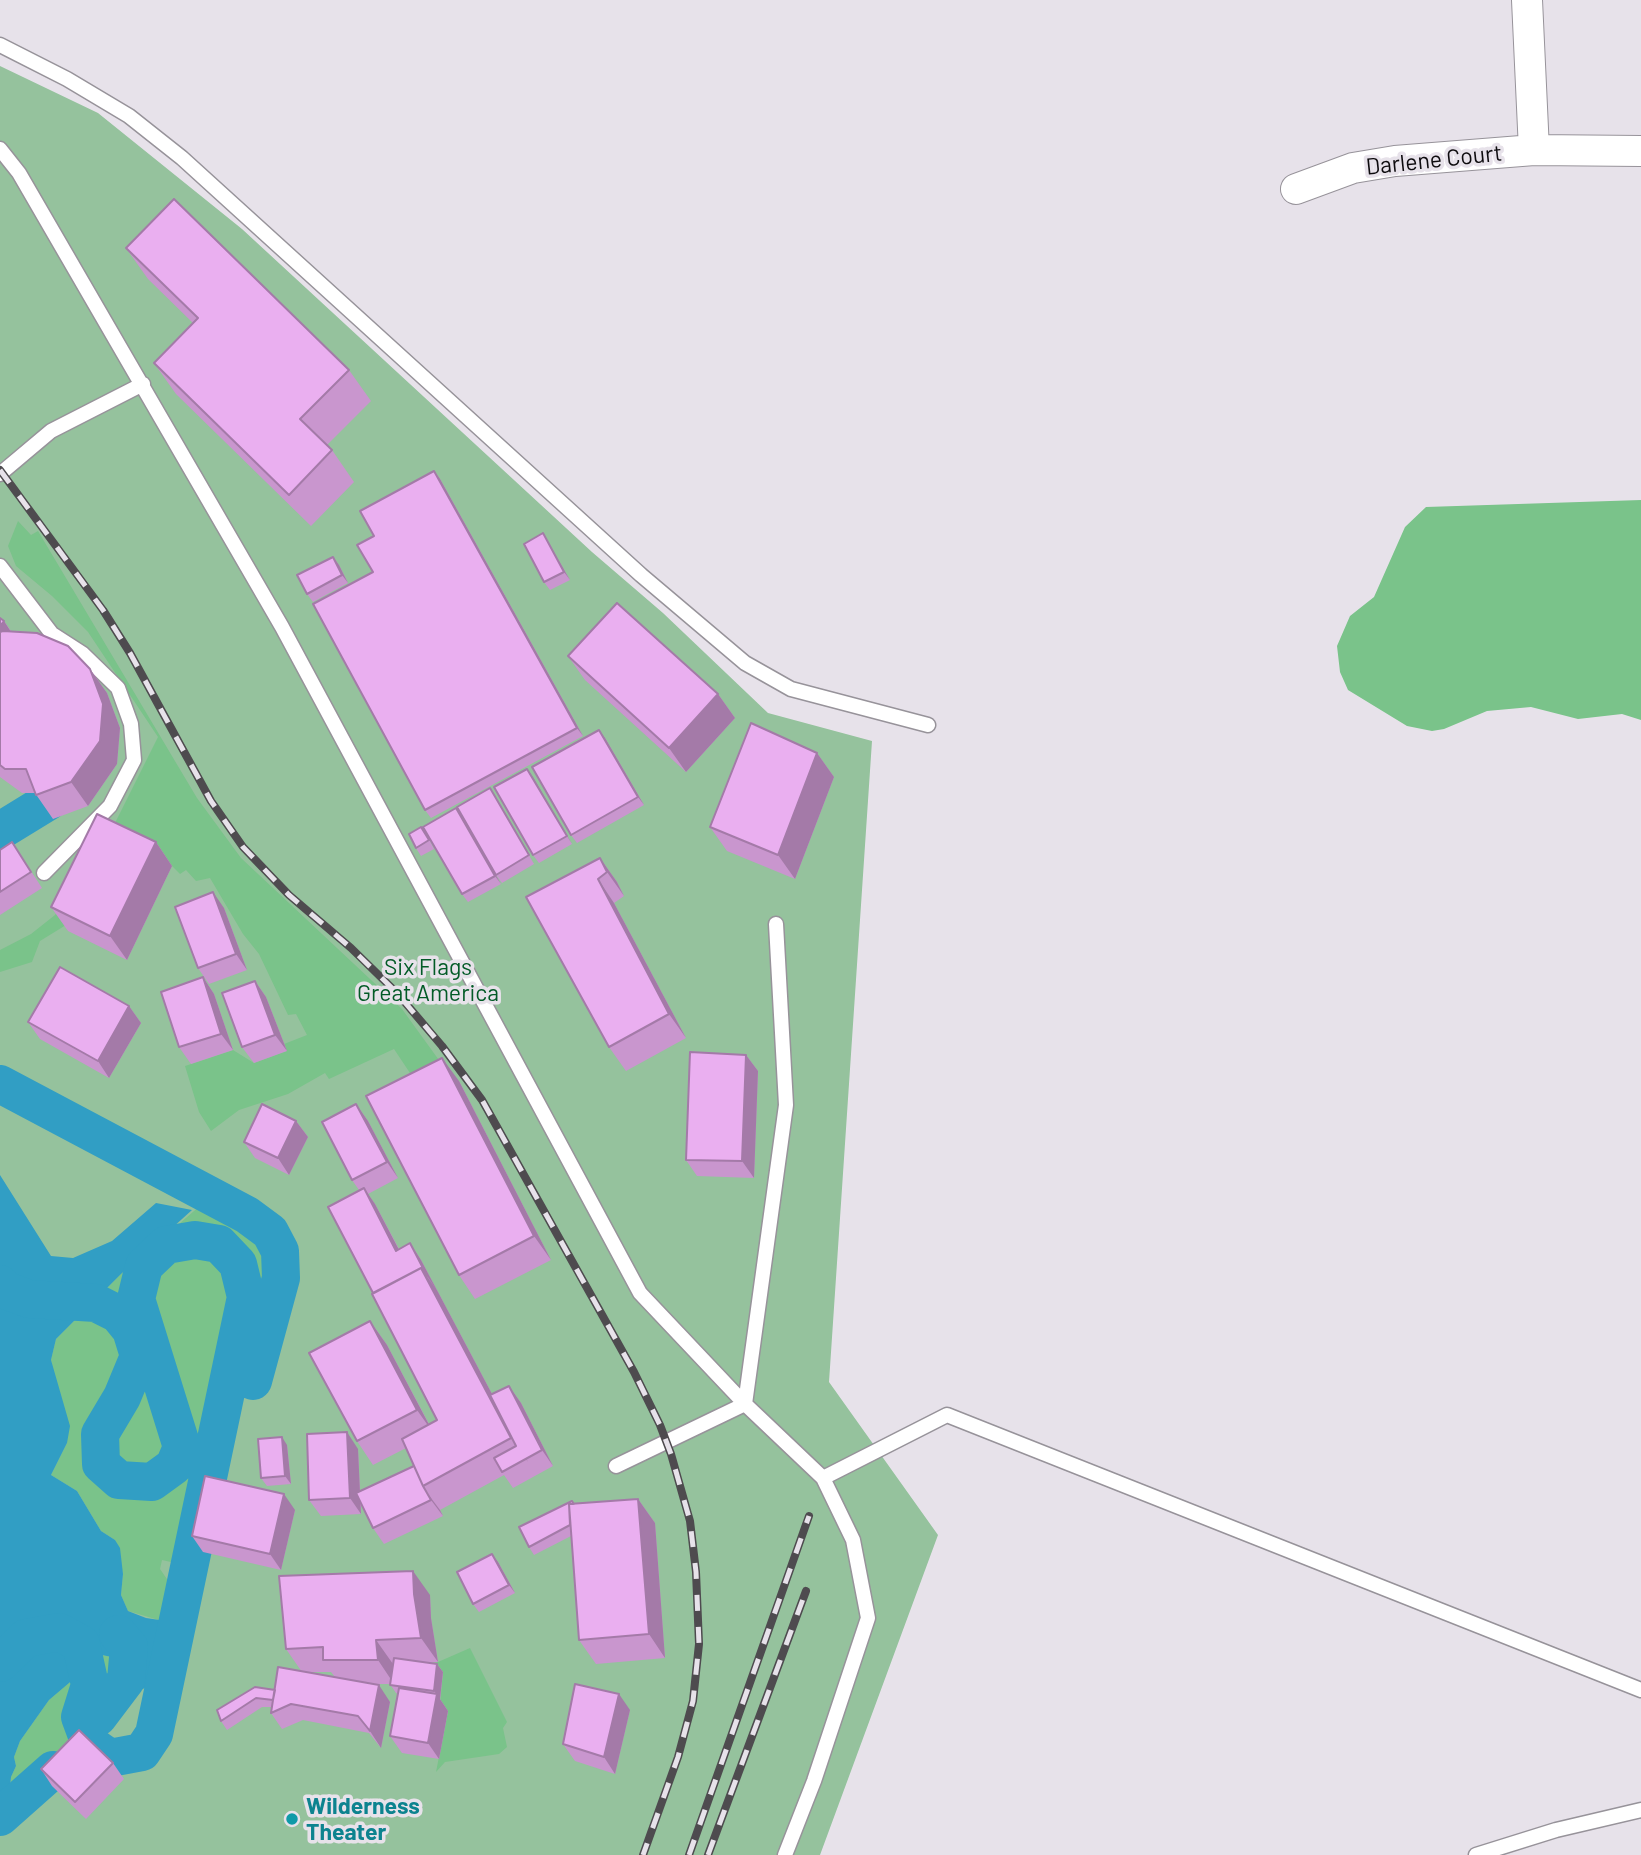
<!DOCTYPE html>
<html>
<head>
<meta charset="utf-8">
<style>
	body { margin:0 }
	canvas { display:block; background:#e7e2ea }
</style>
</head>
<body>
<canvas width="1641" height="1855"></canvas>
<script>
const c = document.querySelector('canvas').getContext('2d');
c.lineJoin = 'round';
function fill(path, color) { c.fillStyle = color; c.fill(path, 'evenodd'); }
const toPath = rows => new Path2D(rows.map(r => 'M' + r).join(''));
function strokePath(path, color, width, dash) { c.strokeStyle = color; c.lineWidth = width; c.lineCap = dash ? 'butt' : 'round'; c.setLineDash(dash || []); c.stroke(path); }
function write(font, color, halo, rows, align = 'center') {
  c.font = font + ' Barlow,sans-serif'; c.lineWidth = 7; c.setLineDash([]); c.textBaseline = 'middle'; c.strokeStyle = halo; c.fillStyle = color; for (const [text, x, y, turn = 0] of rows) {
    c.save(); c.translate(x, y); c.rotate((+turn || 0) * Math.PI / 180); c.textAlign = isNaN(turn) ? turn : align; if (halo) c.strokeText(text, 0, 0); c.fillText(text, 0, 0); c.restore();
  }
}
fill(toPath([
	[0,66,98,113,242,229,592,552,663,613,768,713,872,741,829,1382,938,1535,820,1855,0,1855]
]), '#95c29d');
fill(toPath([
	[1641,500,1641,720,1622,714,1578,719,1531,707,1487,711,1444,729,1432,731,1407,726,1348,690,1340,672,1337,646,1350,616,1374,597,1405,527,1426,507],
	[18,521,31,535,38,531,197,798,241,858,402,1009,449,1074,418,1085,394,1049,329,1079,325,1073,288,1094,239,1110,211,1131,199,1112,185,1066,233,1050,254,1063,286,1051,284,1044,307,1035,296,1014,288,1015,259,954,243,934,210,878,196,881,186,870,180,874,172,866,114,839,68,931,66,925,40,941,32,962,0,972,0,950,31,934,55,915,115,823,158,737,88,632,52,596,16,566,8,546],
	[201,1205,232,1218,262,1236,273,1256,272,1283,243,1396,216,1473,194,1586,181,1582,184,1565,162,1560,160,1569,169,1582,172,1593,162,1621,128,1611,121,1595,123,1574,115,1540,101,1531,77,1491,51,1475,67,1443,51,1360,56,1339,121,1274],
	[470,1648,507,1722,503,1728,507,1747,499,1754,445,1762,436,1772,448,1711,440,1705,443,1672,393,1664,438,1662],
	[102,1655,121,1659,123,1678,85,1743,36,1791,26,1780,7,1807,4,1800,10,1787,11,1777,16,1766,14,1757,20,1741,49,1700]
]), '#7ac38a');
fill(toPath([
	[0,1175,51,1256,73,1258,112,1241,156,1203,192,1210,121,1274,56,1339,51,1360,70,1426,67,1443,51,1475,77,1491,101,1531,115,1540,120,1548,123,1574,121,1595,128,1611,146,1618,193,1625,181,1666,128,1698,121,1659,102,1655,49,1700,20,1741,14,1757,16,1766,11,1777,10,1787,0,1802]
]), '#319ec4');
strokePath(toPath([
	[0,831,49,801],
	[0,1084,247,1215,270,1232,280,1251,281,1278,253,1381],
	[0,1284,5,1290,29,1299,96,1303,118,1314,131,1330,139,1356,122,1397,100,1434,101,1464,119,1480,152,1482,174,1466,182,1447,136,1299,144,1266,166,1245,195,1240,219,1244,238,1264,246,1297,154,1734,142,1752,110,1758,90,1744,80,1717,90,1685,81,1644,59,1632,26,1638,0,1663],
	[98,1717,126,1680,129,1647,118,1634],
	[0,1817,53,1770]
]), '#319ec4', 38);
const lane = toPath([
	[0,45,67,79,129,116,182,158,641,575,745,663,791,689,928,725],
	[0,149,19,173,282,627,640,1293,745,1404,823,1478,853,1540,868,1618,814,1781,785,1855],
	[0,474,51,431,143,384],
	[0,566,52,634,83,654,118,688,131,724,134,760,110,806,44,873],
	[616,1466,745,1404,786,1105,776,924],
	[823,1478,947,1415,1641,1690],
	[1476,1855,1556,1830,1641,1810]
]);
const street = toPath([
	[1527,0,1534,150],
	[1296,189,1353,168,1395,161,1534,150,1641,151]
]);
strokePath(lane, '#97939a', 17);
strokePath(street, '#97939a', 32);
strokePath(lane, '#fff', 14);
strokePath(street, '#fff', 30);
const rail = toPath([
	[0,470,103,610,130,653,211,801,243,847,289,895,351,948,397,993,442,1046,482,1100,634,1372,660,1425,671,1454,690,1521,696,1572,699,1644,693,1701,678,1757,643,1855],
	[689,1855,809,1516],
	[708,1855,806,1591]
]);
strokePath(rail, '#4e4b4f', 8);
strokePath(rail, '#e7e2ea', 5, [16]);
fill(toPath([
	[126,248,349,370,371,401,327,445,332,450,354,482,311,526,176,394,154,363,193,323,148,279],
	[434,471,440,479,583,736,431,818,425,810,373,572,374,536],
	[548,542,570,580,550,590,544,582],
	[333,557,339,565,348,583,313,602,307,594],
	[0,618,4,621,11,631,90,669,107,693,120,728,117,764,88,806,53,819,35,793,22,793,0,777],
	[568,656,718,694,735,718,686,772,585,680],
	[605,738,644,805,577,843,571,835],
	[817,753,834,777,795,879,727,851,710,827],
	[527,769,572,844,539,863,533,855],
	[495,796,534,864,502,883,496,875],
	[456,808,501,884,468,902,462,894],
	[427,835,434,849,421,856,416,848],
	[12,842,42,888,0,915,0,850],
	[156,842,172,866,127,960,68,931,51,907],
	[600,858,617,882,624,896,614,903,686,1038,626,1071,609,1047,526,897],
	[224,908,247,970,209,984,198,968],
	[203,977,214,994,233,1050,191,1064,179,1047],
	[255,981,266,997,287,1051,254,1063,242,1047],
	[129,1006,141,1023,109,1078,40,1039,28,1022],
	[746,1055,758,1071,754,1178,697,1176,686,1160],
	[459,1081,551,1260,475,1299,459,1275],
	[356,1104,368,1121,398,1178,368,1194,375,1204,399,1249,410,1243,421,1260,492,1394,509,1386,521,1403,553,1466,513,1488,504,1475,440,1510,443,1516,384,1544,373,1528,361,1504,361,1514,321,1516,309,1500,358,1449,360,1491,414,1466,406,1448,373,1465,357,1441,370,1321,387,1345,429,1424,437,1420,373,1293,359,1190,352,1180],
	[296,1121,308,1137,289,1175,255,1158,244,1142],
	[287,1445,291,1484,267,1486,261,1478],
	[638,1499,655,1523,665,1658,596,1664,579,1640,571,1536,534,1555,529,1547,575,1504],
	[295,1510,281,1570,203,1552,192,1536],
	[498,1562,515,1593,479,1612,473,1604],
	[430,1595,431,1618,438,1662,429,1663,437,1664,443,1672,440,1699,448,1711,439,1759,402,1753,390,1736,398,1694,396,1693,390,1684,373,1684,390,1702,381,1748,369,1733,303,1720,282,1729,271,1713,272,1707,262,1707,227,1730,221,1721,217,1710,275,1690,302,1672,286,1649],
	[307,1672,331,1672,335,1677],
	[630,1710,615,1774,575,1761,563,1744],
	[113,1763,124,1779,86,1819,52,1786,41,1769]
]), '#c996ce');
fill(toPath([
	[434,471,440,479,583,736,577,728],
	[543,533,548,542,570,580,564,572],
	[333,557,339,565,348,583,342,575],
	[4,621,15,638,0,658,0,626],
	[90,669,107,693,120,728,117,764,88,806,71,782],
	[718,694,735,718,686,772,669,748],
	[599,730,605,738,644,805,638,797],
	[817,753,834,777,795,879,778,855],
	[527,769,533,777,572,844,567,836],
	[456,808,461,816,501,884,495,876],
	[156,842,172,866,127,960,110,936],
	[600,858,617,882,624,896,607,872],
	[598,879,614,903,686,1038,669,1014],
	[213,892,224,908,247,970,236,954],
	[203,977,214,994,233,1050,221,1034],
	[255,981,266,997,287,1051,275,1035],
	[129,1006,141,1023,109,1078,98,1061],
	[746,1055,758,1071,754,1178,742,1161],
	[442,1058,459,1081,551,1260,534,1236],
	[356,1104,368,1121,398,1178,387,1162],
	[296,1121,308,1137,289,1175,278,1158],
	[364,1188,375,1204,408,1267,396,1251],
	[410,1243,421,1260,438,1292,427,1276],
	[421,1268,438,1292,528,1462,511,1438],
	[370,1321,387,1345,434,1434,417,1410],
	[509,1386,521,1403,553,1466,542,1450],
	[347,1432,358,1449,361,1514,350,1498],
	[282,1437,287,1445,291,1484,285,1476],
	[284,1494,295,1510,281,1570,270,1554],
	[428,1494,440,1510,443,1516,431,1500],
	[638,1499,655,1523,665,1658,649,1634],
	[492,1554,498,1562,515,1593,509,1585],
	[413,1571,430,1595,431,1618,438,1662,421,1638,414,1594],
	[376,1640,393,1664,394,1684,378,1660],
	[437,1664,443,1672,440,1699,448,1711,439,1759,428,1743,437,1695,434,1691],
	[379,1685,390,1702,381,1748,370,1731],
	[619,1694,630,1710,615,1774,604,1757]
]), '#a47aa8');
const building = toPath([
	[174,199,349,370,300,419,332,450,289,495,154,363,198,318,126,248,174,199],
	[434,471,577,728,425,810,313,604,373,572,357,545,374,536,360,511,434,471],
	[543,533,564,572,544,582,524,544,543,533],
	[333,557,342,575,307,594,297,575,333,557],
	[617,603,718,694,669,748,568,656,617,603],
	[0,618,4,621,0,626,0,618],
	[3,631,37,633,68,646,90,669,103,704,100,741,71,782,36,795,26,769,5,769,0,765,0,632,3,631],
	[751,723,817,753,778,855,710,827,751,723],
	[599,730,638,797,571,835,532,767,599,730],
	[527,769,567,836,533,855,494,787,527,769],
	[490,788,529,855,496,875,457,807,490,788],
	[456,808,495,876,462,894,423,827,456,808],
	[97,814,156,842,110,936,51,907,97,814],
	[421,827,429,840,416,848,409,834,421,827],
	[12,842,31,872,0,892,0,850,12,842],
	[600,858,607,872,598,879,669,1014,609,1047,526,897,600,858],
	[213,892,236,954,198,968,175,907,213,892],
	[60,967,129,1006,98,1061,28,1022,60,967],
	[203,977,221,1034,179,1047,161,992,203,977],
	[255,981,275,1035,242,1047,222,993,255,981],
	[690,1052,746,1055,742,1161,686,1160,690,1052],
	[442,1058,534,1236,459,1275,366,1096,442,1058],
	[262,1104,296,1121,278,1158,244,1142,262,1104],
	[356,1104,387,1162,352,1180,322,1122,356,1104],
	[364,1188,396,1251,410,1243,427,1276,421,1268,373,1293,328,1207,364,1188],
	[421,1268,511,1438,423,1486,402,1439,437,1420,372,1294,421,1268],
	[370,1321,417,1410,357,1441,309,1353,370,1321],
	[509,1386,542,1450,502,1472,494,1458,516,1446,490,1395,509,1386],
	[347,1432,350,1498,309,1500,307,1434,347,1432],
	[282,1437,285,1476,261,1478,258,1439,282,1437],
	[414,1466,423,1486,431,1500,373,1528,356,1493,414,1466],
	[205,1476,284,1494,270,1554,192,1536,205,1476],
	[638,1499,649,1634,579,1640,569,1504,638,1499],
	[572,1501,574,1504,569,1504,570,1525,529,1547,519,1527,572,1501],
	[492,1554,509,1585,473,1604,457,1572,492,1554],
	[413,1571,414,1594,421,1638,376,1640,378,1660,323,1660,323,1647,286,1649,279,1576,413,1571],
	[394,1658,437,1664,434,1691,390,1685,394,1658],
	[278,1667,379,1685,370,1731,358,1716,291,1704,271,1713,278,1667],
	[575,1684,619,1694,604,1757,563,1744,575,1684],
	[255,1687,275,1690,273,1700,256,1698,221,1721,217,1710,255,1687],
	[399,1688,437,1694,428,1743,390,1736,399,1688],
	[79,1730,113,1763,75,1802,41,1769,79,1730]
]);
fill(building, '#eaaff0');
strokePath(building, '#a47aa8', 2);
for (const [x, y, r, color] of [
	[292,1819,7,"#0f9aa8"]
]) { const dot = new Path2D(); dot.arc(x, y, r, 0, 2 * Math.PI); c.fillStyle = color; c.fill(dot); strokePath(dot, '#e7e2ea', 2.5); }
write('23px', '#0d0b0e', '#e7e2ea', [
	["Darlene Court",1434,160,-6]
]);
write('23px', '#035b27', '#e7e2ea', [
	["Six Flags",428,967],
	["Great America",428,993]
]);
write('bold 23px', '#0d838f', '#e7e2ea', [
	["Wilderness",306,1806],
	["Theater",306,1832]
], 'left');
</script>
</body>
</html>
